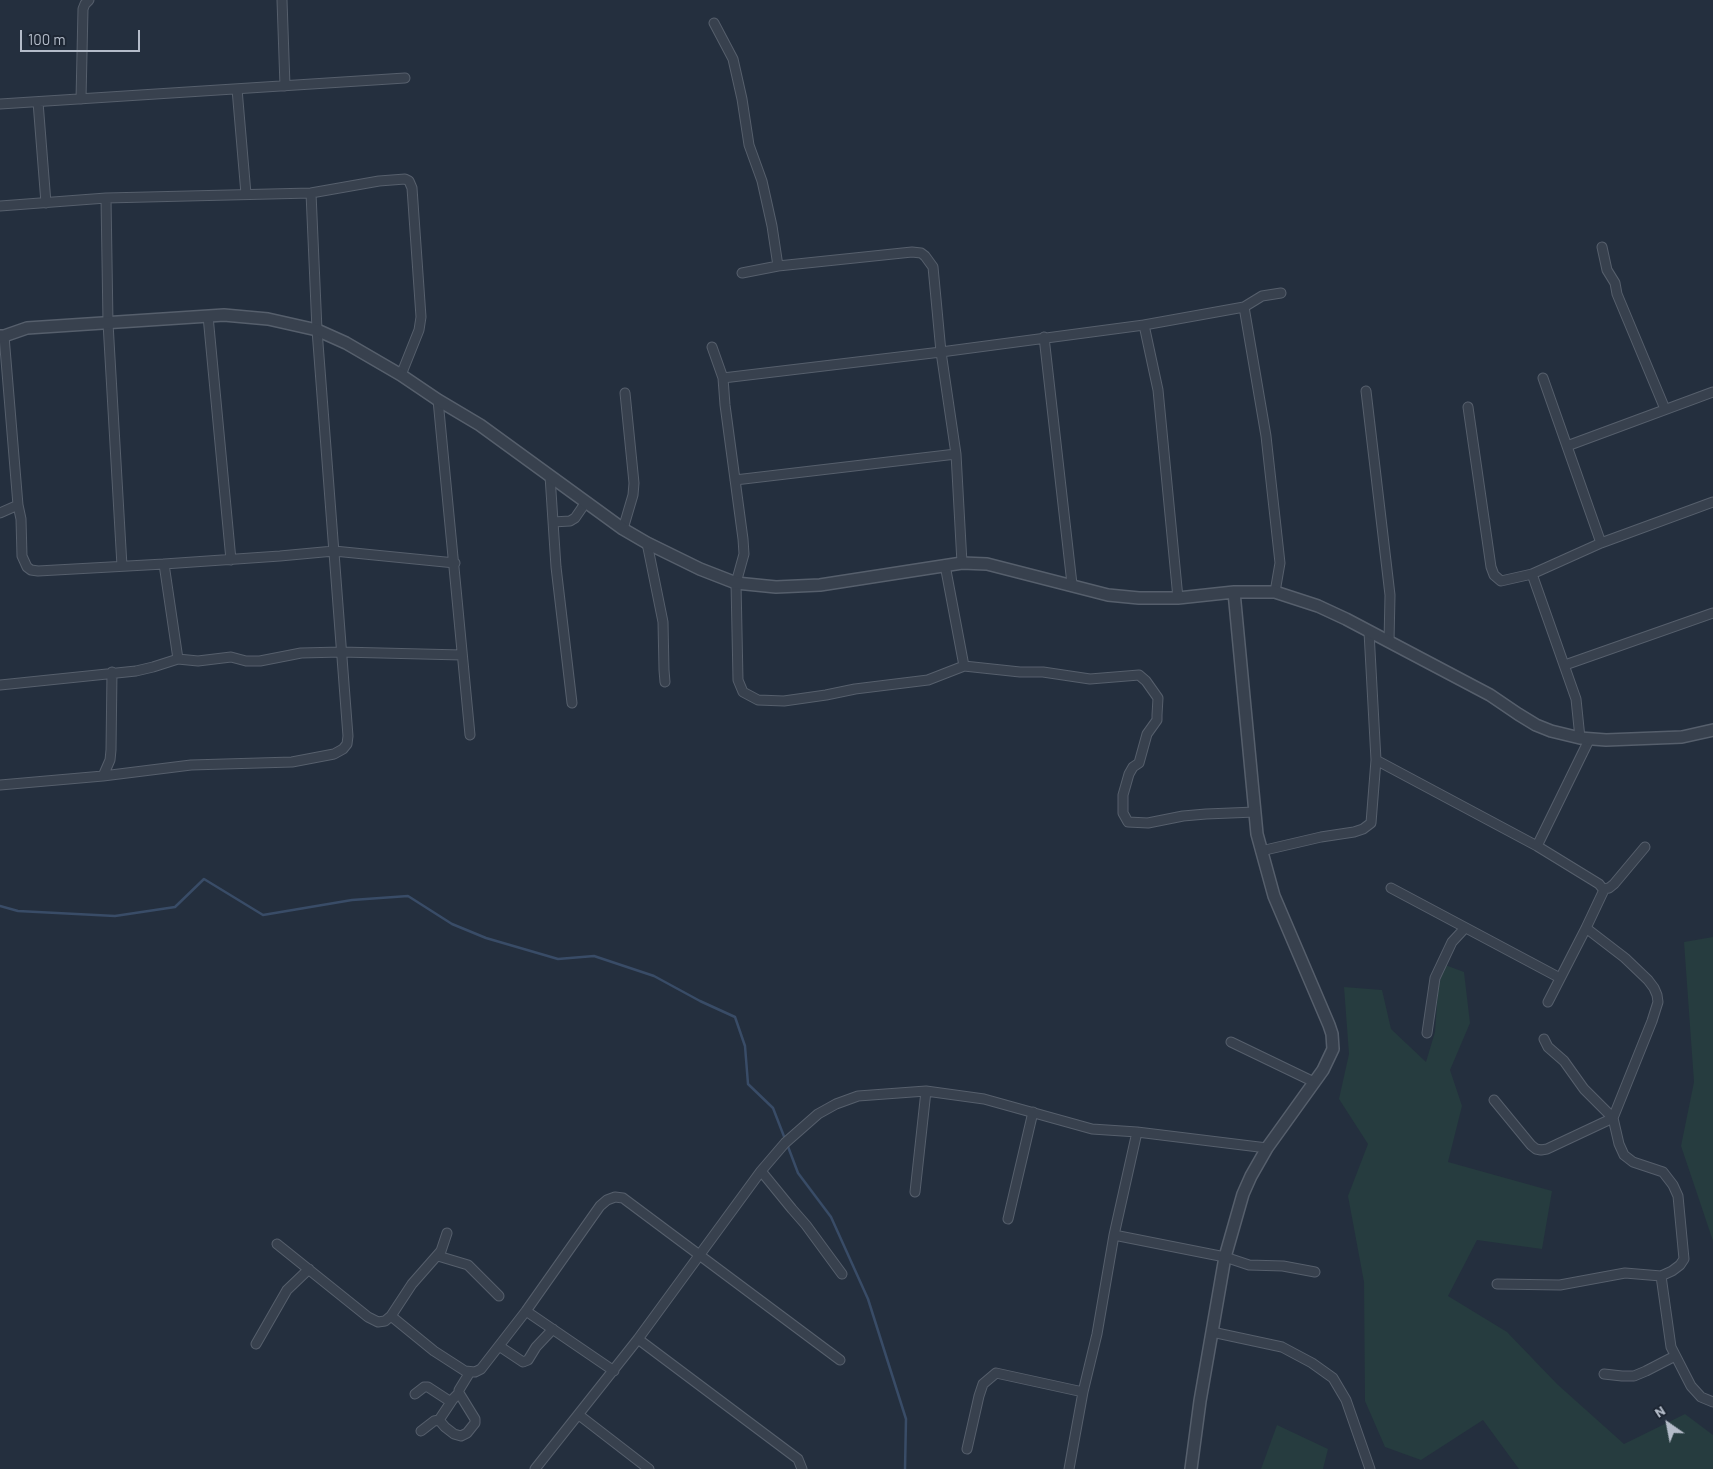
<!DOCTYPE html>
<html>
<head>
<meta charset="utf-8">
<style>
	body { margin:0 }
	#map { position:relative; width:1713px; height:1469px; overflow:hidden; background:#242f3e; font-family:Barlow,sans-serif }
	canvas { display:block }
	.north { position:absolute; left:1643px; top:1399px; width:50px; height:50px; -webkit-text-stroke:4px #1d2633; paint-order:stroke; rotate:327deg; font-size:14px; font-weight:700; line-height:20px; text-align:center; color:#b4bcc9 }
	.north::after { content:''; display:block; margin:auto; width:18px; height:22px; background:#b4bcc9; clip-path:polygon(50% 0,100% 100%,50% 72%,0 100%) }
	.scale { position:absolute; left:20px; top:30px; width:120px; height:22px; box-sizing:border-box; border:2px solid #b4bcc9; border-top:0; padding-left:6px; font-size:15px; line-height:18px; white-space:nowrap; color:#b4bcc9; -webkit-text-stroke:4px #1d2633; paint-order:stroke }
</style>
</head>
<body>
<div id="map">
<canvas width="1713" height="1469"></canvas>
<div class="north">N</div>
<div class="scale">100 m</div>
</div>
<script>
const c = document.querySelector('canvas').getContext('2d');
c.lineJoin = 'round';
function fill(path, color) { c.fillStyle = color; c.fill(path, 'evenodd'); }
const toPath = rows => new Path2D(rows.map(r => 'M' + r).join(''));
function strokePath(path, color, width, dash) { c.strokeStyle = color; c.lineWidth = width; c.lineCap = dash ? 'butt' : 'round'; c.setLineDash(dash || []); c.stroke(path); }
fill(toPath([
	[1713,937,1713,1241,1681,1146,1694,1082,1684,942],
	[1440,963,1464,972,1470,1023,1450,1070,1462,1106,1448,1162,1552,1191,1542,1249,1477,1240,1448,1296,1507,1332,1557,1384,1624,1444,1685,1414,1713,1435,1713,1469,1519,1469,1483,1420,1421,1460,1385,1447,1365,1401,1364,1282,1348,1196,1368,1144,1339,1099,1349,1054,1344,987,1382,990,1391,1029,1426,1062,1435,1032],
	[1277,1425,1328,1449,1323,1469,1261,1469]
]), '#263c3f');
strokePath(toPath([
	[0,906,18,911,115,916,175,907,204,879,263,915,352,900,408,896,452,924,486,938,558,959,594,956,654,976,700,1001,735,1017,745,1046,748,1084,773,1108,785,1139],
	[787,1144,798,1173,831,1217,868,1299,906,1419,905,1469]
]), '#394c67', 2.5);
const minor = toPath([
	[282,0,285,86],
	[714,23,733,59,742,99,749,145,762,181,772,226,778,266],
	[237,89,246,194],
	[81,99,83,9,85,4,89,0],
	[38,102,46,203],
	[0,104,405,78],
	[106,198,108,323,122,566],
	[0,206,106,198,311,193,379,181,405,179,409,181,412,188,421,317,419,330,401,375],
	[1602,247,1607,270,1615,283,1617,294,1665,409],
	[742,273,778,266,912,252,921,253,925,256,933,267,941,352,956,454],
	[1244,307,1266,436,1280,563,1275,592],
	[208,316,231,560],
	[1144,325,1158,390,1178,598],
	[4,336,18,505,21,519,22,556,27,567,31,570,38,571,164,564,280,556,334,551,455,563],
	[1044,337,1072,584],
	[712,347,723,378,725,405,743,539,744,554,736,583,738,680,743,692,758,700,784,701,826,695,855,689,928,680,964,666,1020,672,1043,672,1090,679,1139,675,1146,681,1158,698,1157,715,1157,720,1147,734,1139,763,1133,767,1129,774,1123,795,1123,813,1128,822,1148,823,1183,816,1206,814,1255,812],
	[723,378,941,352,1144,325,1244,307,1262,296,1281,293],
	[1543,378,1601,543],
	[1366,391,1390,595,1389,642],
	[438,400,470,735],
	[1468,407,1491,567,1494,575,1501,581,1532,574,1601,543,1713,502],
	[1567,446,1713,392],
	[550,476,556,567,572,703],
	[735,480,956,454,962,563],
	[0,513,18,505],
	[553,522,570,521,575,518,586,502],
	[623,529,633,495,634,483,625,393],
	[647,543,663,622,664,670,665,682],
	[164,564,178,659],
	[945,565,964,666],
	[1532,574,1576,699,1580,738],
	[1565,665,1713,613],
	[0,685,136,671,153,667,178,659,198,661,231,657,246,661,260,661,301,653,341,652,462,655],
	[1376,760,1537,846,1599,884,1603,889],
	[103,776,110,760,111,750,112,672],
	[0,785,103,776,191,765,292,762,334,754,343,749,347,744,348,736,317,330,311,193],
	[1537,846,1589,740],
	[1261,851,1321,837,1354,832,1363,829,1371,823,1376,760,1369,632],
	[1391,888,1560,978],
	[1603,889,1609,888,1614,884,1645,847],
	[1548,1002,1586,928,1603,892,1603,889],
	[1427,1033,1435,978,1452,942,1465,928],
	[1231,1042,1314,1082],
	[1494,1100,1531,1145,1536,1149,1541,1150,1547,1149,1613,1118,1652,1021,1658,1002,1657,995,1654,988,1648,980,1625,958,1586,928],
	[761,1171,792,1209,806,1225,842,1274],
	[915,1192,926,1091],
	[1008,1219,1033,1112],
	[1114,1235,1225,1257,1249,1265,1283,1266,1315,1272],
	[277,1244,368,1317,378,1322,385,1321,391,1316,412,1284,441,1251,447,1233],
	[438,1256,468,1265,499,1296],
	[1661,1276,1671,1347,1691,1386,1701,1397,1713,1402],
	[1497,1284,1560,1285,1625,1273,1661,1276,1672,1271,1680,1265,1684,1259,1678,1196,1673,1185,1663,1172,1633,1162,1624,1155,1619,1144,1613,1118,1584,1089,1564,1061,1548,1047,1544,1039],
	[526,1311,614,1371],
	[391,1316,434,1351,465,1371,475,1372,481,1369,526,1311,600,1206,607,1200,615,1197,623,1198,840,1360],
	[1212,1332,1282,1347,1312,1363,1333,1378,1346,1400,1370,1469],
	[638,1339,798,1459,802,1469],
	[256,1344,287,1290,309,1269],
	[499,1346,523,1362,528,1360,536,1347,553,1329],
	[1604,1374,1622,1376,1634,1376,1646,1371,1675,1356],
	[415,1394,424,1387,428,1387,451,1402],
	[579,1415,649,1469],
	[439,1420,445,1427,454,1434,461,1436,467,1433,475,1423,475,1419,459,1393],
	[421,1431,434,1421,439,1420,453,1399,459,1393,459,1390,470,1372],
	[967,1449,979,1396,983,1384,996,1373,1083,1392],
	[535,1469,638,1339,761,1171,785,1143,818,1114,836,1104,858,1096,926,1091,984,1099,1092,1129,1137,1132,1267,1148],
	[1069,1469,1083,1392,1097,1334,1114,1235,1137,1132]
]);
const tertiary = toPath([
	[0,336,4,336,27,328,224,315,268,319,317,330,346,343,401,375,438,400,480,425,623,529,647,543,700,569,736,583,776,587,820,585,962,563,987,564,1108,595,1139,598,1178,598,1234,592,1275,592,1318,606,1346,619,1490,695,1518,714,1536,725,1551,731,1580,738,1606,740,1682,737,1713,730],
	[1191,1469,1200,1401,1225,1257,1243,1194,1251,1176,1267,1148,1323,1070,1333,1049,1332,1034,1329,1025,1274,896,1257,834,1234,592]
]);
strokePath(minor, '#565f6c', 11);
strokePath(tertiary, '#565f6c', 14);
strokePath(minor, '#38414e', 9);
strokePath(tertiary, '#38414e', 11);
</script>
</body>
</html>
